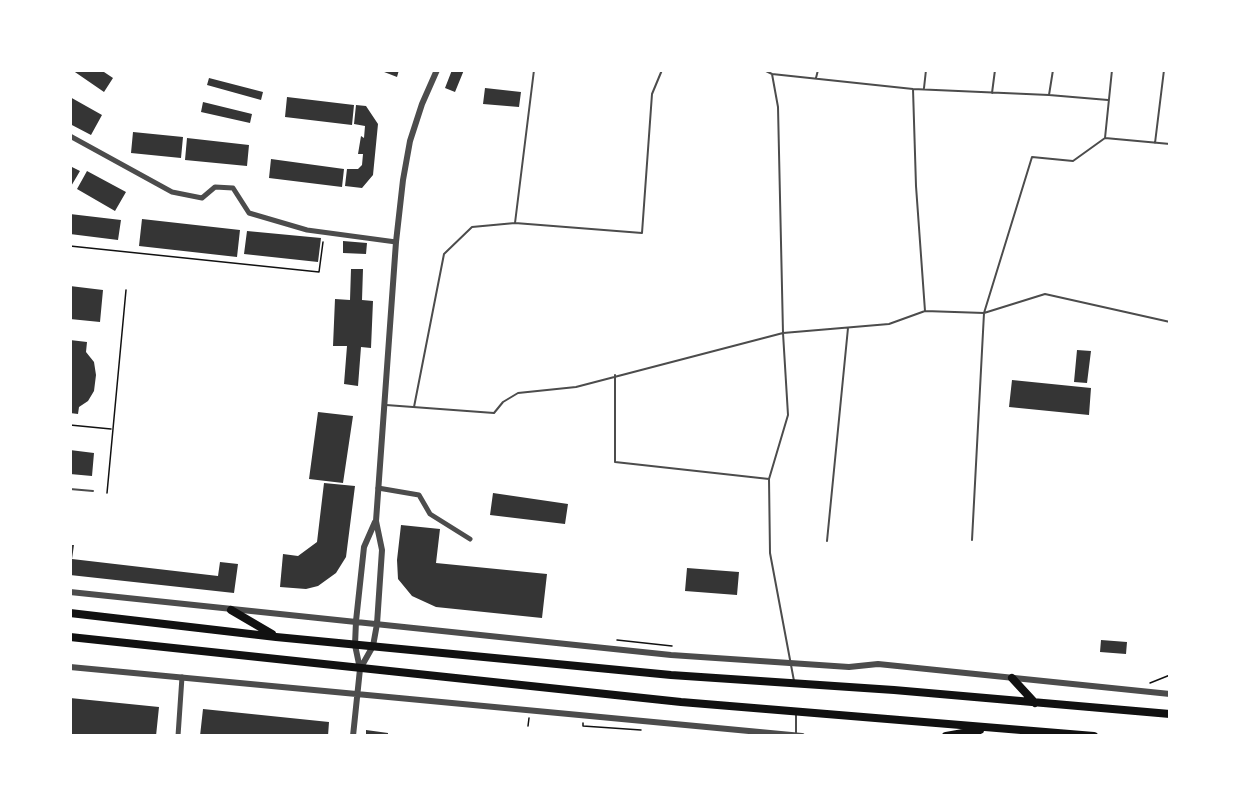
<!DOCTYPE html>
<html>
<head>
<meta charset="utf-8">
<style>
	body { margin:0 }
	#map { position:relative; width:1240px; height:806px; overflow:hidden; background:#fff; font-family:"Work Sans",sans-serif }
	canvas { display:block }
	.frame { position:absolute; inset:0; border:72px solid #fff; pointer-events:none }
</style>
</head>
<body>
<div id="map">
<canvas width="1240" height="806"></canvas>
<div class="frame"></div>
</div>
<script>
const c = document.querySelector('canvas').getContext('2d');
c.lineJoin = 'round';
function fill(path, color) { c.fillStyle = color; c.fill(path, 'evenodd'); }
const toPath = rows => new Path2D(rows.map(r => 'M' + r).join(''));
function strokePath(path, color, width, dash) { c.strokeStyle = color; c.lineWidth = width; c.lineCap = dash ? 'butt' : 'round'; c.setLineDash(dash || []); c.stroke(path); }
fill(toPath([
	[72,70,101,70,113,78,104,92],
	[379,70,399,70,397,77],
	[452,70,464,70,455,92,445,88],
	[209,78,263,92,261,100,207,85],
	[485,88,521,92,519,107,483,104],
	[70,97,102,115,91,135,70,124],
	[287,97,354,105,352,125,285,117],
	[203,102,252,114,250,123,201,112],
	[356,105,366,106,378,124,373,175,362,188,345,186,347,169,358,169,362,165,363,154,358,154,361,136,364,138,365,126,354,124],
	[133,132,183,137,181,158,131,153],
	[187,138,249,145,247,166,185,160],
	[271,159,344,169,342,187,269,178],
	[70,166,80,171,70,188],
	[87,171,126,192,115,211,77,189],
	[70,214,121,220,118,240,70,234],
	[142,219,240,230,237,257,139,246],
	[247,231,321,238,318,262,244,254],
	[343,241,367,243,366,254,343,253],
	[351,269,363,269,362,300,373,301,371,348,361,347,358,386,344,384,347,346,333,346,335,299,350,300],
	[70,286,103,290,100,322,70,319],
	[70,340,87,342,86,352,94,362,96,375,94,391,88,401,79,407,78,414,70,413],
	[1077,350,1091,351,1087,383,1074,382],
	[1012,380,1091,388,1089,415,1009,407],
	[318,412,353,416,343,483,309,479],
	[70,450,94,453,92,476,70,474],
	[324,483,355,486,346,557,336,573,318,586,306,589,280,587,283,554,298,556,317,542],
	[493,493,568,504,565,524,490,515],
	[401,525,440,529,436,563,547,574,542,618,436,607,412,596,398,579,397,560],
	[70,545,74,545,72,559,218,576,220,562,238,564,234,593,70,575],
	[687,568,739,572,737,595,685,591],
	[1101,640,1127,642,1126,654,1100,652],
	[70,698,159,707,156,736,70,736],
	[203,709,329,722,328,736,200,736],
	[366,730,388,733,388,736,366,736]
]), '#353535');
strokePath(toPath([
	[70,246,319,272,323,242],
	[70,425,111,429],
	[107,493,126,290],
	[617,640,672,646],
	[1150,683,1170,675],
	[583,723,583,726,641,730],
	[528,726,529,718]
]), '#111', 1.5);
strokePath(toPath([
	[764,70,772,74],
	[1112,70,1105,138,1170,144],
	[816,78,818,70],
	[924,88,926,70],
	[913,89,916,186,925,311],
	[992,93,995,70],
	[1049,95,1053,70],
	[1155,143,1164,70],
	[515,223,534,70],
	[615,375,615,462,769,479],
	[386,405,494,413,503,402,518,393,576,387,783,333,889,324,925,311,984,313,1045,294,1170,322],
	[414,407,444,254,472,227,515,223,642,233,652,94,662,70],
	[70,489,93,491],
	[972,540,984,313,1032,157,1073,161,1105,138],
	[827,541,848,328],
	[794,681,770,553,769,479,788,415,783,333,778,107,772,74,913,89,1049,95,1108,100],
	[796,734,796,713]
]), '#4c4c4c', 2);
strokePath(toPath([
	[70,136,172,192,202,198,215,187,233,188,249,213,307,230,396,242],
	[378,488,419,495,430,514,470,539],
	[178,736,182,677]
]), '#4c4c4c', 5);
strokePath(toPath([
	[70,592,671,655,849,667,878,664,1170,694],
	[70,667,802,736],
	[360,669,373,646,377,624,382,550,376,521,396,242,403,180,410,141,422,104,437,70],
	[353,736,360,669,355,645,356,621,364,547,375,522]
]), '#4c4c4c', 6);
strokePath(toPath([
	[231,610,272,634],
	[70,613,276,637,671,675,894,690,1170,714],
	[70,637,681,702,1094,736],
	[1012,678,1035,703],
	[946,736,980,730]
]), '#111', 8);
</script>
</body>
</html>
